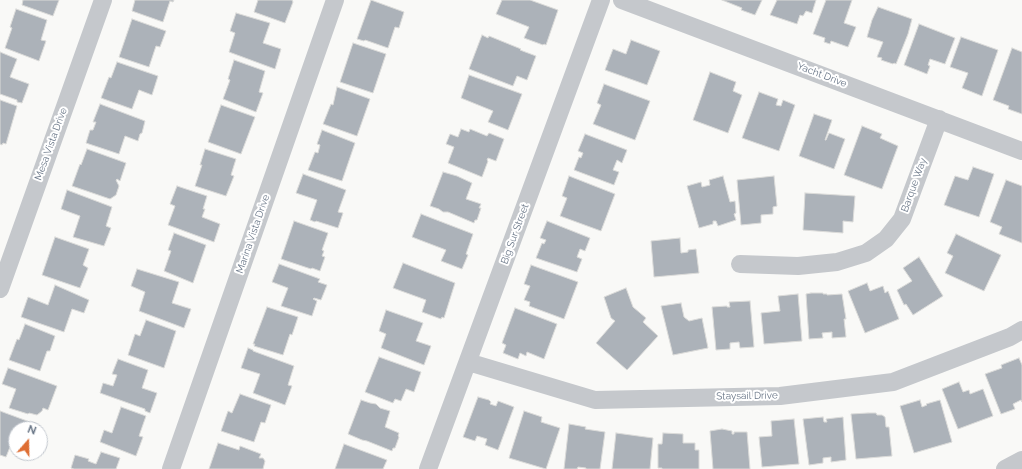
<!DOCTYPE html>
<html>
<head>
<meta charset="utf-8">
<style>
	body { margin:0 }
	#map { position:relative; width:1022px; height:469px; overflow:hidden; background:#f9f9f7; font-family:Raleway,sans-serif }
	canvas { display:block }
	.north { position:absolute; left:8px; top:421px; width:40px; height:40px; box-sizing:border-box; background:#fff; border:1px solid #c3c8cf; border-radius:50%; rotate:20deg; font-size:11px; font-weight:700; line-height:16px; text-align:center; color:#697687 }
	.north::after { content:''; display:block; margin:auto; width:14px; height:18px; background:#de6d32; clip-path:polygon(50% 0,100% 100%,50% 72%,0 100%) }
</style>
</head>
<body>
<div id="map">
<canvas width="1022" height="469"></canvas>
<div class="north">N</div>
</div>
<script>
const c = document.querySelector('canvas').getContext('2d');
c.lineJoin = 'round';
function fill(path, color) { c.fillStyle = color; c.fill(path, 'evenodd'); }
const toPath = rows => new Path2D(rows.map(r => 'M' + r).join(''));
function strokePath(path, color, width, dash) { c.strokeStyle = color; c.lineWidth = width; c.lineCap = dash ? 'butt' : 'round'; c.setLineDash(dash || []); c.stroke(path); }
function write(font, color, halo, rows, align = 'center') {
  c.font = font + ' Raleway,sans-serif'; c.lineWidth = 4; c.setLineDash([]); c.textBaseline = 'middle'; c.strokeStyle = halo; c.fillStyle = color; for (const [text, x, y, turn = 0] of rows) {
    c.save(); c.translate(x, y); c.rotate((+turn || 0) * Math.PI / 180); c.textAlign = isNaN(turn) ? turn : align; if (halo) c.strokeText(text, 0, 0); c.fillText(text, 0, 0); c.restore();
  }
}
const building = toPath([
	[23,0,59,0,53,16,22,5,23,0],
	[135,0,174,0,173,2,170,1,163,22,132,11,135,0],
	[258,0,292,0,293,2,285,23,254,12,258,0],
	[371,0,404,12,399,28,395,27,388,48,365,40,364,41,357,39,371,0],
	[502,0,530,0,558,10,546,45,544,44,543,45,524,38,529,27,496,14,502,0],
	[722,0,762,0,755,15,741,10,742,8,722,0],
	[777,0,816,0,812,13,806,11,803,16,800,15,797,24,770,15,777,0],
	[826,0,852,0,844,23,856,27,848,47,831,41,830,44,824,42,825,38,813,34,826,0],
	[878,7,912,19,908,34,896,64,894,63,893,64,881,60,882,58,877,57,883,42,867,37,872,20,878,7],
	[16,9,47,20,41,40,46,41,39,61,5,48,12,28,10,27,16,9],
	[236,13,270,23,263,43,281,49,275,69,229,52,235,33,230,31,236,13],
	[132,19,166,31,160,47,156,46,149,67,119,57,132,19],
	[919,24,955,38,945,64,930,59,928,65,930,66,927,74,904,65,919,24],
	[482,35,488,38,489,36,521,49,520,50,536,56,527,80,517,76,513,86,469,69,482,35],
	[961,37,998,50,982,96,962,88,968,73,950,67,961,37],
	[631,40,660,51,647,85,605,70,613,49,626,54,631,40],
	[353,43,386,54,373,93,340,82,353,43],
	[1012,48,1022,52,1022,114,1008,109,1009,106,993,100,1012,48],
	[0,52,17,59,10,77,29,84,22,103,17,102,17,100,0,94,0,52],
	[234,60,265,71,259,92,263,93,256,112,223,99,230,80,228,79,234,60],
	[117,62,158,76,152,95,139,90,132,109,101,98,109,77,111,78,117,62],
	[710,72,736,82,733,91,742,95,728,133,693,120,710,72],
	[469,75,522,94,508,130,488,122,493,111,461,98,469,75],
	[604,84,650,101,635,140,593,124,601,105,597,103,604,84],
	[337,87,370,99,357,136,323,124,331,104,333,105,337,87],
	[759,92,778,99,776,105,781,106,783,100,795,105,779,151,742,138,759,92],
	[0,100,17,106,6,144,3,143,2,145,0,144,0,100],
	[100,104,145,121,142,133,140,134,138,141,125,136,119,154,86,143,90,130,93,130,96,122,93,122,100,104],
	[221,105,255,117,241,154,208,142,221,105],
	[814,114,832,120,825,140,826,140,829,133,845,139,834,169,799,156,814,114],
	[862,126,882,134,880,138,898,146,882,189,844,175,862,126],
	[461,129,469,132,470,129,487,136,489,133,504,139,496,161,488,158,487,160,488,161,482,177,448,163,454,147,446,144,450,134,458,137,461,129],
	[322,130,355,143,342,181,308,170,315,152,318,153,320,145,317,144,322,130],
	[585,134,627,150,622,163,617,160,613,170,619,172,614,185,574,170,579,157,581,158,583,153,578,151,585,134],
	[87,149,126,163,120,181,117,179,116,180,119,186,116,195,110,199,72,186,80,164,81,165,87,149],
	[205,149,236,159,231,175,234,176,226,196,195,186,202,165,200,165,205,149],
	[973,167,994,174,979,217,944,205,955,176,968,180,973,167],
	[443,172,457,176,472,183,466,199,481,204,479,208,481,208,477,220,475,220,474,223,448,212,443,212,439,209,430,206,443,172],
	[303,174,346,190,338,212,343,213,338,228,316,221,315,222,310,220,317,200,296,193,303,174],
	[569,176,615,194,601,231,560,216,567,198,562,196,569,176],
	[723,176,730,202,735,201,736,213,734,214,736,220,718,226,716,221,713,221,713,224,699,228,687,186,701,182,702,187,710,185,709,180,723,176],
	[774,176,777,206,773,207,773,214,761,215,761,223,741,225,737,180,774,176],
	[1006,180,1022,186,1022,243,999,234,1002,227,990,222,1006,180],
	[177,186,207,196,203,209,205,209,202,217,220,224,214,242,168,225,175,206,170,204,177,186],
	[67,190,112,207,106,226,111,228,104,246,73,237,80,216,61,209,67,190],
	[805,193,855,196,853,222,843,221,843,233,803,230,805,193],
	[421,214,473,234,466,254,468,255,462,269,441,261,446,250,412,237,421,214],
	[294,221,328,233,322,250,324,251,322,256,325,257,320,271,312,268,311,269,281,259,294,221],
	[547,221,590,238,585,251,580,249,577,257,582,259,577,272,536,258,542,243,544,244,546,240,540,238,547,221],
	[174,233,206,245,193,283,164,271,171,251,168,250,174,233],
	[956,234,1001,255,984,291,945,273,953,256,947,253,956,234],
	[55,237,89,249,83,265,88,268,80,288,42,275,55,237],
	[680,238,681,253,688,252,688,250,696,249,699,273,654,277,651,241,680,238],
	[919,257,943,296,913,315,906,304,904,305,897,290,912,281,903,268,919,257],
	[403,263,455,283,444,318,442,317,441,319,422,312,426,300,393,288,403,263],
	[279,264,320,279,318,282,327,285,321,300,314,298,313,299,317,301,312,316,281,306,288,288,272,282,279,264],
	[531,265,578,282,564,319,529,306,530,302,524,300,530,286,524,284,531,265],
	[137,269,179,282,172,303,191,309,184,328,139,311,145,292,131,286,137,269],
	[867,283,870,291,883,286,885,293,888,291,899,319,865,333,848,291,867,283],
	[55,285,89,300,84,313,72,309,64,332,21,317,28,297,48,305,55,285],
	[626,288,633,307,646,318,643,322,658,336,627,370,596,343,615,321,611,318,604,297,626,288],
	[811,293,823,293,823,294,827,294,827,295,842,294,846,319,844,319,846,337,832,338,832,332,822,333,823,338,809,339,806,294,811,293],
	[798,294,802,341,764,344,761,313,780,311,778,296,798,294],
	[750,301,754,347,740,348,739,342,730,343,730,349,716,350,712,307,727,306,727,307,730,307,729,302,750,301],
	[681,303,684,317,689,321,702,318,708,348,673,355,661,306,681,303],
	[267,307,298,317,292,335,290,334,283,355,254,346,255,344,253,344,267,307],
	[515,308,557,324,544,359,527,352,526,356,520,353,518,359,503,353,506,345,502,343,515,308],
	[386,310,423,323,416,341,431,346,424,365,381,348,386,334,379,331,386,310],
	[146,320,176,331,164,368,128,355,135,334,140,336,146,320],
	[25,324,55,336,50,351,47,351,40,371,9,360,17,339,19,340,25,324],
	[248,348,253,350,253,351,294,366,288,385,292,386,285,405,253,393,260,374,241,368,248,348],
	[379,357,421,372,414,392,406,389,401,401,395,399,393,403,365,392,379,357],
	[1019,358,1022,365,1022,402,1021,400,1013,404,1015,409,1001,414,985,374,1002,368,1001,365,1019,358],
	[118,359,148,370,142,388,157,393,150,413,145,411,145,409,100,393,103,383,113,386,117,375,112,374,118,359],
	[8,368,57,386,48,410,43,408,42,411,37,415,29,413,28,414,9,408,16,389,2,384,8,368],
	[959,382,963,392,969,390,970,394,983,389,993,416,958,429,942,389,959,382],
	[240,394,271,405,265,423,261,422,254,442,221,431,228,411,232,413,240,394],
	[478,397,489,400,491,402,490,404,496,406,498,401,514,407,498,450,485,445,487,439,477,436,475,441,463,437,478,397],
	[361,400,370,403,376,404,380,408,390,411,385,427,399,433,398,436,399,437,395,448,393,448,392,451,367,441,362,440,348,434,361,400],
	[920,400,922,407,927,405,926,404,940,400,952,442,914,453,900,406,920,400],
	[121,407,146,416,139,436,143,437,136,456,100,442,104,430,112,433,121,407],
	[0,411,38,425,36,429,16,429,16,443,12,442,6,457,0,455,0,411],
	[524,411,542,417,541,422,560,428,546,469,509,458,524,411],
	[868,413,876,413,877,415,882,415,885,417,886,427,889,427,892,456,856,459,851,414,868,413],
	[823,417,824,422,827,422,826,419,843,417,846,460,831,462,831,457,823,458,823,463,809,465,803,419,823,417],
	[794,419,799,464,762,467,759,437,772,436,771,421,794,419],
	[569,424,586,427,585,429,605,432,600,469,586,469,586,468,578,467,577,469,564,469,569,424],
	[722,429,732,431,732,434,734,434,734,432,747,432,750,469,713,469,710,431,722,429],
	[616,433,653,438,650,469,612,469,616,433],
	[663,433,683,434,683,443,695,443,695,450,699,450,699,469,662,469,662,468,658,468,658,444,662,444,663,433],
	[218,443,239,450,240,446,261,454,259,458,263,458,265,461,263,469,209,469,218,443],
	[344,444,387,460,383,469,335,469,344,444],
	[101,452,120,458,116,469,74,469,71,468,75,455,89,459,88,461,96,464,101,452]
]);
fill(building, '#acb2b9');
strokePath(building, '#dbdbd9', 1);
strokePath(toPath([
	[622,0,1022,151],
	[740,264,798,266,837,262,866,253,886,239,902,219,939,119],
	[0,289,103,0],
	[468,362,595,400,780,396,893,382,1010,337,1022,330],
	[171,469,335,0],
	[428,469,601,0],
	[1005,469,1022,460]
]), '#c5c8cc', 18);
write('10px', '#697687', '#fff', [
	["Yacht Drive",822,75,21],
	["Mesa Vista Drive",51,144,-70],
	["Barque Way",914,185,-70],
	["Marina Vista Drive",253,234,-71],
	["Big Sur Street",515,234,-70],
	["Staysail Drive",747,396,-1]
]);
</script>
</body>
</html>
